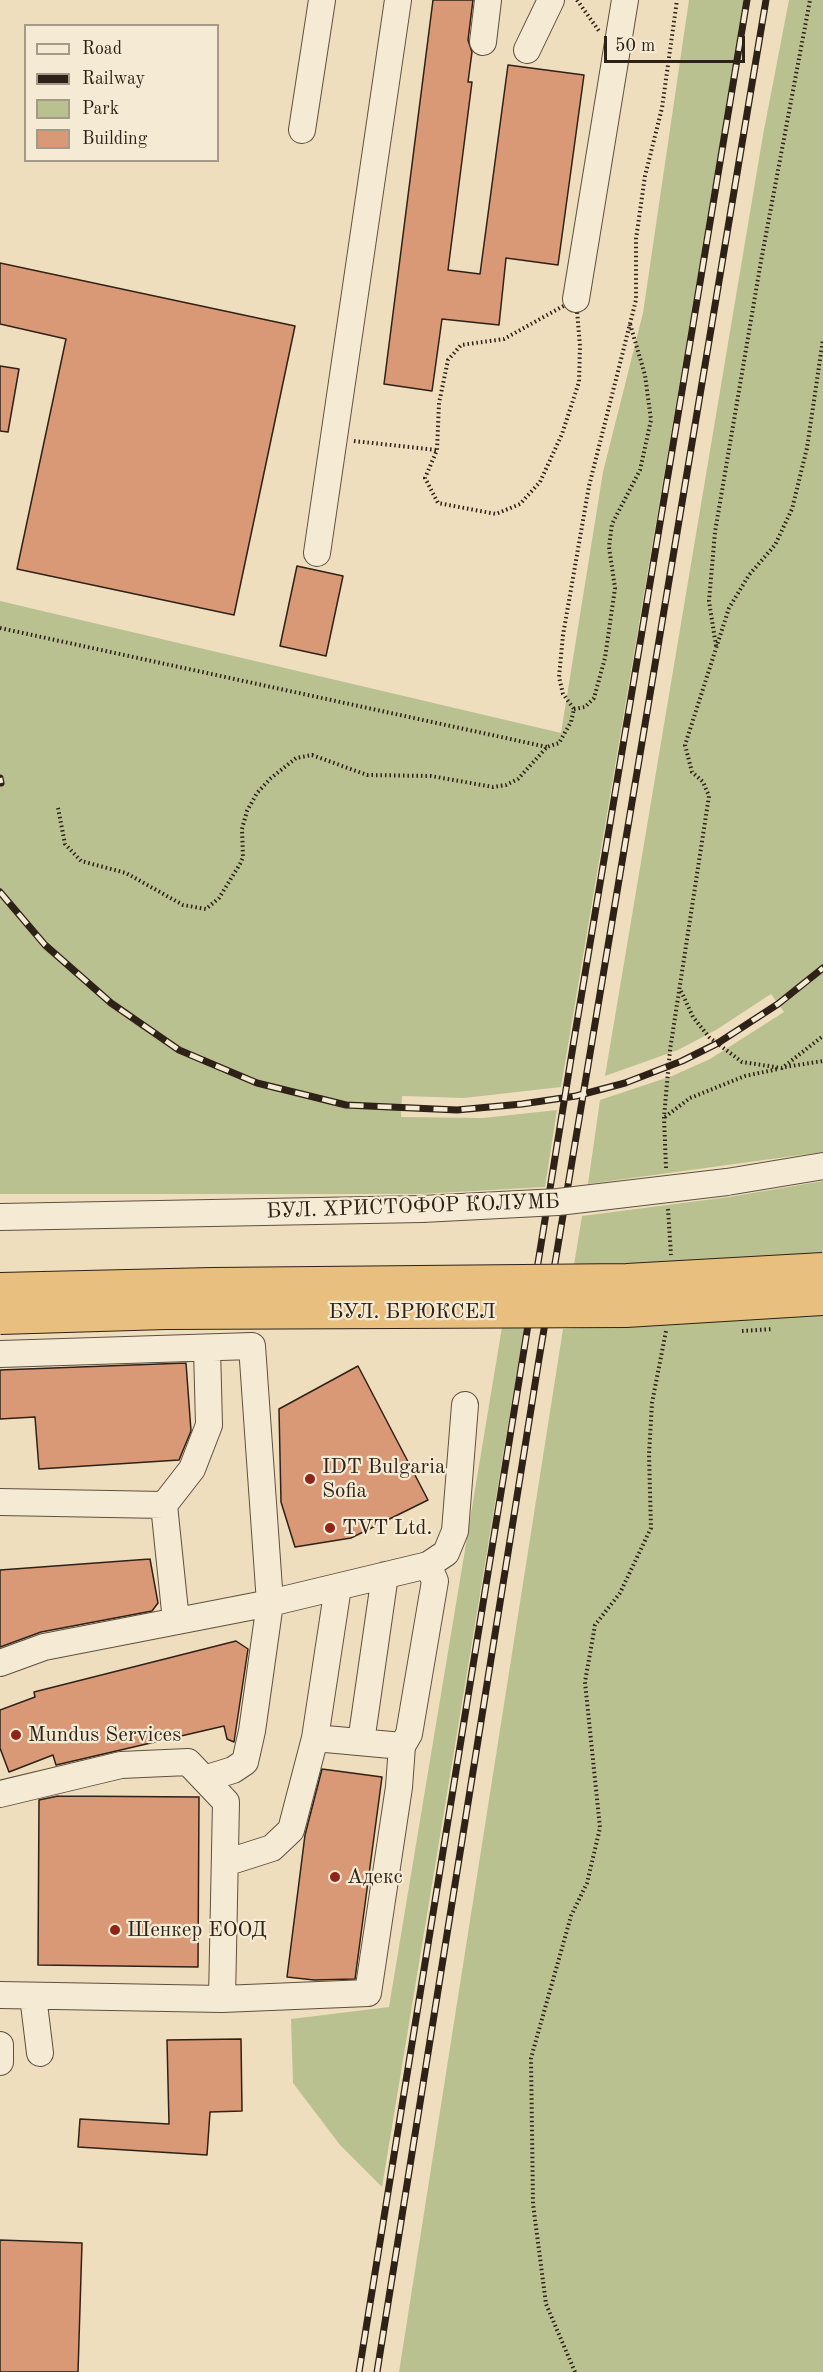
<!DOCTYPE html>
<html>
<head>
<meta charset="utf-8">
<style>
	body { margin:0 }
	#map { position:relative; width:823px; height:2372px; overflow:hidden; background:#efdebd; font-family:"Old Standard TT",serif }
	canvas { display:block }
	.legend { position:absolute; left:24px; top:24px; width:195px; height:138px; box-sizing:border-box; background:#f5ead4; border:2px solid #a59a88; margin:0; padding:8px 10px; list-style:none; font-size:18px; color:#2e2117 }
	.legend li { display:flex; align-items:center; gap:12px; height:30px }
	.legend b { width:30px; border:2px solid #a59a88 }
	.scale { position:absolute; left:604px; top:36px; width:141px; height:27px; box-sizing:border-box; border:3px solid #2e2117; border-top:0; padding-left:8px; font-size:18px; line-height:21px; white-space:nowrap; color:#2e2117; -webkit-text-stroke:4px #f5ead4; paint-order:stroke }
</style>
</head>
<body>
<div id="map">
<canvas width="823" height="2372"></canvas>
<ul class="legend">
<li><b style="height:8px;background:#f5ead4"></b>Road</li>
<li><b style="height:8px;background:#2e2117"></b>Railway</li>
<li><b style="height:16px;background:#bac190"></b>Park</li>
<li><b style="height:16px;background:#da9976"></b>Building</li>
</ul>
<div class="scale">50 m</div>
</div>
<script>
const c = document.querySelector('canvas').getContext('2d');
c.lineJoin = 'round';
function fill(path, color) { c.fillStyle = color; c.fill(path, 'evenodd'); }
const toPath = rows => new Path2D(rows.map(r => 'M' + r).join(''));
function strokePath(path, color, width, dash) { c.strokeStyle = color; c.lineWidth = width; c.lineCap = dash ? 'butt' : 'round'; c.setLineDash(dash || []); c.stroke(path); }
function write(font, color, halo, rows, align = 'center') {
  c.font = font + ' "Old Standard TT",serif'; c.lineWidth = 4.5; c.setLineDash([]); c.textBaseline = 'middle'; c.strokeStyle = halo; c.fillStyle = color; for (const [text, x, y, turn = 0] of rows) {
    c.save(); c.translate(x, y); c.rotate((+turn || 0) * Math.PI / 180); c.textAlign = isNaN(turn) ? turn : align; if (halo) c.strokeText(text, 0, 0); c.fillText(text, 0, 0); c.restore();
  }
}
fill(toPath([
	[689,0,744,0,561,1087,464,1098,402,1096,401,1117,483,1118,557,1110,545,1187,421,1194,0,1194,0,601,561,733,603,472,643,313],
	[789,0,823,0,823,1152,588,1184,600,1100,672,1076,710,1059,784,1012,771,994,716,1030,678,1050,605,1076,763,135],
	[823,1181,823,1256,672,1264,574,1265,582,1216,729,1197],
	[823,1315,823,2372,399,2372,563,1329],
	[502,1327,524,1328,382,2187,340,2145,293,2083,291,2019,389,2007]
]), '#bac190');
const building = toPath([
	[433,0,473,0,468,40,472,52,468,82,472,82,448,270,480,274,508,65,584,75,558,265,506,258,499,325,442,319,432,391,384,384,433,0],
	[0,263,295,326,234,615,17,569,66,339,0,324,0,263],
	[0,366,19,369,8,432,0,431,0,366],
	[297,566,343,576,326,656,280,646,297,566],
	[186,1363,191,1431,179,1460,39,1469,35,1417,0,1419,0,1370,186,1363],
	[358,1366,428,1500,351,1538,295,1547,281,1502,279,1409,358,1366],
	[150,1559,158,1603,152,1611,41,1632,0,1647,0,1570,150,1559],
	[236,1641,248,1649,234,1742,227,1739,224,1726,56,1765,53,1755,9,1772,0,1748,0,1710,35,1697,34,1692,236,1641],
	[322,1769,382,1777,355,1979,314,1980,287,1977,305,1835,322,1769],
	[58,1796,199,1797,198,1967,38,1965,39,1800,58,1796],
	[241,2039,242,2111,210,2112,207,2155,78,2147,80,2119,169,2124,167,2040,241,2039],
	[0,2240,82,2243,78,2372,0,2372,0,2240]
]);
fill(building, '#da9976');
strokePath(building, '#2e2117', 1.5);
const minor = toPath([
	[483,42,488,0],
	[527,50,551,0],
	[302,130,322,0],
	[576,299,625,0],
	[317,553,398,0],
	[727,1182,823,1166],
	[0,1217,422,1209],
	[0,1354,252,1346,270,1603,252,1731,245,1762,233,1770,204,1779],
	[0,1502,164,1505],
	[338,1587,315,1738,402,1746],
	[176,1621,164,1505,192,1469,209,1425,207,1348],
	[0,1663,44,1647,270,1603,428,1565,446,1553,455,1531,465,1405],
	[361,1742,385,1575],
	[0,1794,121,1765,188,1762,226,1802,222,1999,0,1995],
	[225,1863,272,1848,291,1830,315,1738],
	[33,1996,40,2053],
	[222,1999,368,1993,399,1787,402,1746,409,1734,435,1581,428,1565],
	[0,2045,0,2062]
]);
strokePath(minor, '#5e5040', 28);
strokePath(toPath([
	[577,0,599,31],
	[576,299,580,346,579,382,562,434,540,482,520,504,496,514,438,503,425,478,437,450,439,403,448,360,461,345,504,339,576,299],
	[354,441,437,450],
	[0,628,547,747],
	[716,646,709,601,715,532,761,261,810,0],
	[574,709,585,707,594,698,605,658,615,588,609,547,612,524,640,470,651,420,645,375,630,324],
	[58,808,65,844,81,861,126,873,183,905,206,909,219,898,240,864,243,857,242,829,247,811,257,793,271,778,296,758,312,755,367,775,431,776,493,787,506,785,518,779,547,747,559,743,571,722,574,709,563,694,559,677,563,635,589,486,636,300,636,239,645,176,662,108,677,0],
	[681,991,693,1017,709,1037,742,1062,782,1068,823,1036],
	[785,1067,823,1061],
	[665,1117,690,1098,745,1076,778,1069],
	[666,1168,664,1117,670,1050,709,796,703,782,692,772,685,745,729,608,749,575,775,545,792,509,807,448,823,339],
	[668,1209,671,1255],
	[742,1331,773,1329],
	[575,2372,546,2304,533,2204,531,2058,571,1916,587,1883,600,1828,585,1682,595,1625,620,1593,651,1528,649,1454,652,1403,666,1331]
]), '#2e2117', 4, [1.5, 3]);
strokePath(minor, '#f5ead4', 26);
const rail = toPath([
	[0,778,1,783],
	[0,892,45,945,111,1003,179,1050,257,1083,346,1105,457,1110,522,1104,576,1096,625,1083,682,1061,718,1043,778,1004,823,968],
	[359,2372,574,1040,747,0],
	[377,2372,539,1359,766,0]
]);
strokePath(rail, '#2e2117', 7);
strokePath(rail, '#f5ead4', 4.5, [14]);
const minorBridge = toPath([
	[422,1209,558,1202,727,1182]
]);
const majorBridge = toPath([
	[0,1289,212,1284,627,1280,823,1269],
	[0,1318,166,1313,626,1311,823,1299]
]);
strokePath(minorBridge, '#5e5040', 28, []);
strokePath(majorBridge, '#2e2117', 34, []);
strokePath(minorBridge, '#f5ead4', 26);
strokePath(majorBridge, '#e8bf7e', 32);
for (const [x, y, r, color] of [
	[310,1479,6,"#8f2418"],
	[330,1528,6,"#8f2418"],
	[16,1735,6,"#8f2418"],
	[335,1877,6,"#8f2418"],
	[115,1930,6,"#8f2418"]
]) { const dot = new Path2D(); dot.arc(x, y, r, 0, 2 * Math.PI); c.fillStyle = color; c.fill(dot); strokePath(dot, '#f5ead4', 2); }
write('21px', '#2e2117', '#f5ead4', [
	["БУЛ. ХРИСТОФОР КОЛУМБ",413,1207,-2],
	["БУЛ. БРЮКСЕЛ",412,1312]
]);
write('21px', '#2e2117', '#f5ead4', [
	["IDT Bulgaria",322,1467],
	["Sofia",322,1491],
	["TVT Ltd.",342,1528],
	["Mundus Services",28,1735],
	["Адекс",347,1877],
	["Шенкер ЕООД",127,1930]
], 'left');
</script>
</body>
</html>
